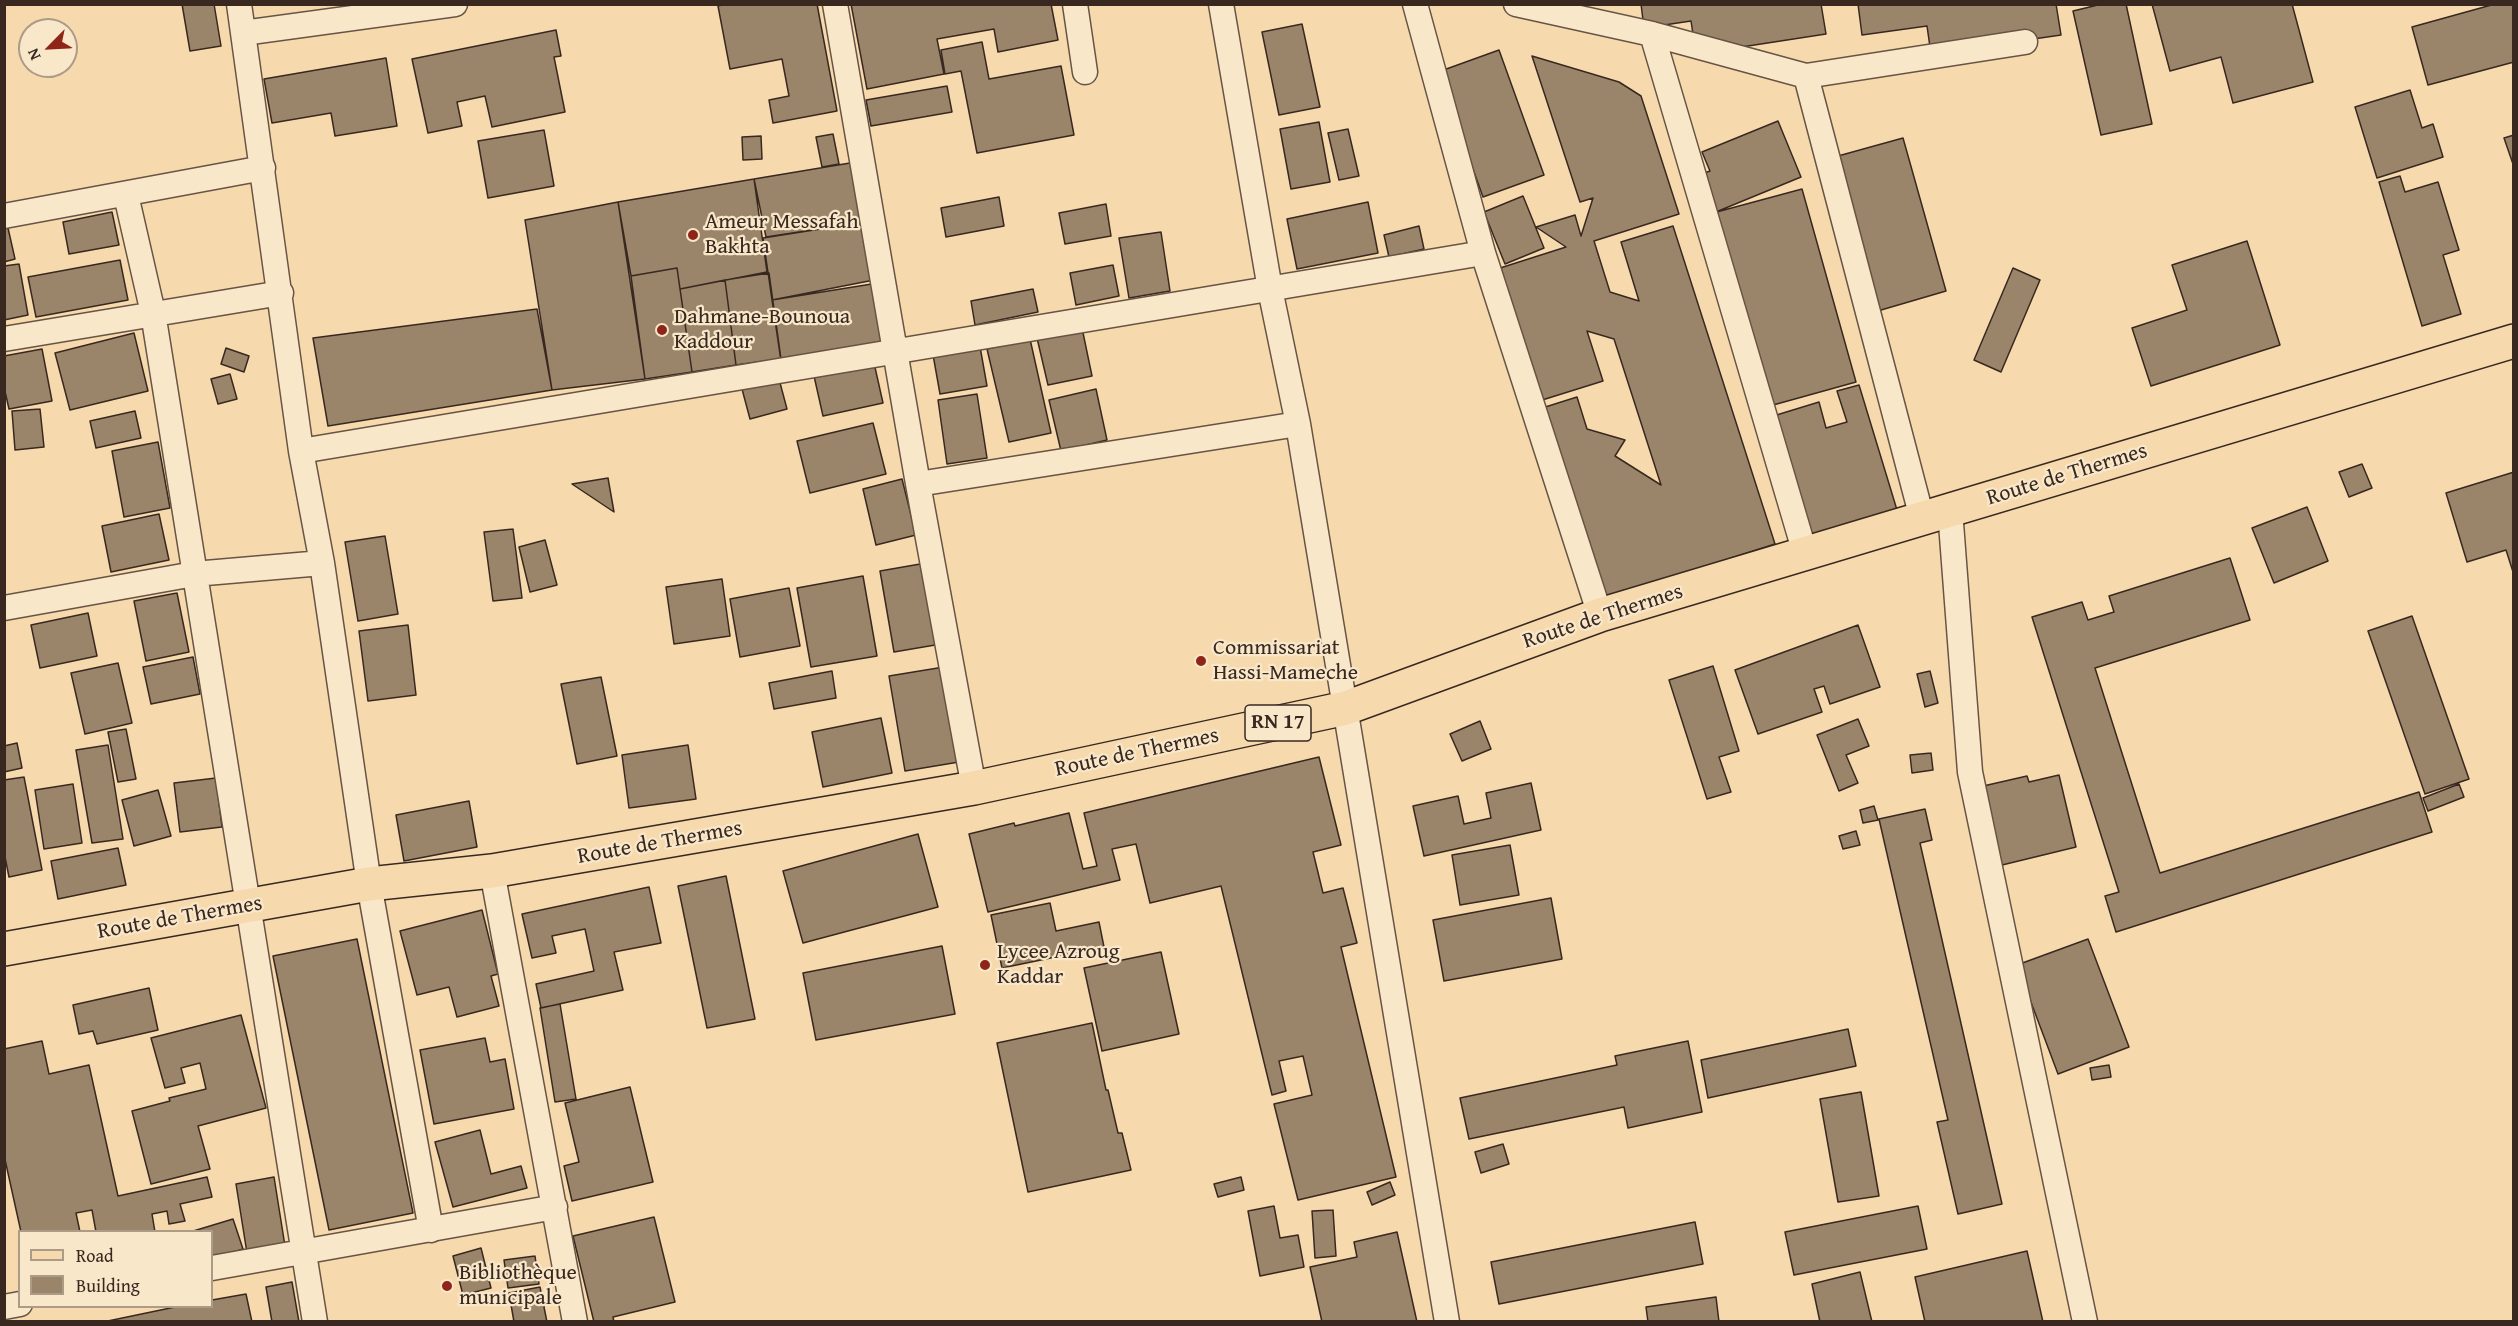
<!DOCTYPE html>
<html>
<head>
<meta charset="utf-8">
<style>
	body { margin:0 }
	#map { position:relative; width:2518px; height:1326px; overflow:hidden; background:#f6daae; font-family:"Gentium Book Plus",serif }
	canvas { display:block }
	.frame { position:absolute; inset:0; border:6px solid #382820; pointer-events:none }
	.legend { position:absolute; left:18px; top:1230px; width:195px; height:78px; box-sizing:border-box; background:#f9e7ca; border:2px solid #ac9b86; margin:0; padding:8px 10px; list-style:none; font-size:18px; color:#382820 }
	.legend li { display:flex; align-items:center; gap:12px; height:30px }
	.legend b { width:30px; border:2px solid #ac9b86 }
	.north { position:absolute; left:18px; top:18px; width:60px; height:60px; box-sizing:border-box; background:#f9e7ca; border:2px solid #ac9b86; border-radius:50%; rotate:246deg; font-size:16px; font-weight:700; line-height:24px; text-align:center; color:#382820 }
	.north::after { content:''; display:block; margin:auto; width:21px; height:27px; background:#8f2418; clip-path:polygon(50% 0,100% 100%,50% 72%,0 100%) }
</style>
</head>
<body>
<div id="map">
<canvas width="2518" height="1326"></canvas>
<div class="frame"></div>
<ul class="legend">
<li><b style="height:8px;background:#f6daae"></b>Road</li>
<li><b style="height:16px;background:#9b856a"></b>Building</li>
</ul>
<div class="north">N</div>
</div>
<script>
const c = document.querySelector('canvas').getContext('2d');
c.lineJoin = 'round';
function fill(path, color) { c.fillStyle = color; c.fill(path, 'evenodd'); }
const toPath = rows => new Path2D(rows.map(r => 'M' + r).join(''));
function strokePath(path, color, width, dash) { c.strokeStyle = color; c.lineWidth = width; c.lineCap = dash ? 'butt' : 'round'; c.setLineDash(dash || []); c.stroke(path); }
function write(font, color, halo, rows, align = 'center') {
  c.font = font + ' "Gentium Book Plus",serif'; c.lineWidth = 4.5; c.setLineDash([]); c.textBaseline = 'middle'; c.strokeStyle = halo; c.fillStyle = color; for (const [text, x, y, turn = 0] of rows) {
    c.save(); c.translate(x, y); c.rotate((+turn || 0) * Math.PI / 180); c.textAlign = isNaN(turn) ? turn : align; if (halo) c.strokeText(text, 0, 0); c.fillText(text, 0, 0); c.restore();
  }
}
const building = toPath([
	[182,4,214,4,221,46,190,51,182,4],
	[726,4,817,4,837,111,773,123,769,100,789,96,782,59,730,69,718,6,726,4],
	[851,4,1051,4,1058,40,998,52,994,29,937,39,944,74,867,89,851,4],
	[1641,4,1821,4,1826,34,1696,54,1691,21,1644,28,1641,4],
	[1858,4,2056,4,2061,35,1931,54,1927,26,1862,35,1858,4],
	[2102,4,2126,4,2152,124,2101,135,2073,11,2102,4],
	[2152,4,2292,4,2313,82,2233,103,2221,57,2170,71,2152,4],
	[2495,4,2514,4,2514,62,2428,85,2412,27,2495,4],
	[1302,24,1320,107,1279,115,1262,32,1302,24],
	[556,30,561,56,554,57,565,112,492,127,485,96,457,102,462,126,428,133,412,59,556,30],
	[982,42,989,79,1061,66,1074,135,977,153,961,71,945,74,941,50,982,42],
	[1499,50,1544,175,1483,197,1438,72,1499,50],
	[1532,56,1619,82,1641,96,1679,214,1594,241,1610,292,1639,301,1621,242,1673,226,1775,544,1600,600,1539,409,1577,397,1587,429,1625,440,1615,456,1661,485,1614,339,1587,331,1603,381,1539,401,1497,269,1566,247,1536,227,1575,215,1581,236,1593,198,1580,202,1532,56],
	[386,58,397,126,335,136,331,113,272,123,264,79,386,58],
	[947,86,952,112,871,126,866,100,947,86],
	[2410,90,2422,128,2433,124,2443,157,2377,178,2355,107,2410,90],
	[1778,121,1801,177,1711,214,1696,176,1710,171,1702,152,1778,121],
	[1319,122,1330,182,1291,189,1280,129,1319,122],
	[1348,129,1359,176,1339,180,1328,133,1348,129],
	[544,130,554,186,488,198,478,141,544,130],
	[833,134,839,164,822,167,816,137,833,134],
	[2514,135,2514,164,2513,164,2504,138,2514,135],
	[761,136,762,159,743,160,742,137,761,136],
	[1903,138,1946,291,1864,315,1820,161,1903,138],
	[850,163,865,222,766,237,754,179,850,163],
	[2400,176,2405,192,2438,182,2459,250,2443,255,2461,314,2422,326,2379,182,2400,176],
	[754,179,767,272,680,289,677,268,631,276,618,202,754,179],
	[1802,189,1856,382,1766,407,1713,213,1802,189],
	[1523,196,1544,248,1505,264,1484,212,1523,196],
	[999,197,1004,226,946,237,941,208,999,197],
	[618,202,645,379,552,390,525,220,618,202],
	[1368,202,1378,253,1297,269,1287,219,1368,202],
	[1106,204,1111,236,1065,244,1059,213,1106,204],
	[112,212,119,245,69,254,63,222,112,212],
	[865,222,874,280,772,300,763,238,865,222],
	[1419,226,1424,249,1389,257,1384,235,1419,226],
	[4,228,8,228,15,259,4,262,4,228],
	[1161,232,1170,291,1129,298,1119,238,1161,232],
	[2247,241,2280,345,2151,386,2132,328,2187,310,2172,265,2247,241],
	[120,260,128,300,36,317,28,277,120,260],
	[19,264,28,315,4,320,4,266,19,264],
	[1113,265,1119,296,1076,305,1070,273,1113,265],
	[677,268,692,372,645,379,631,276,677,268],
	[2013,268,2040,280,2001,372,1974,360,2013,268],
	[769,273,781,359,736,365,725,280,769,273],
	[725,280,736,365,692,372,680,289,725,280],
	[878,283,884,347,781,361,772,300,878,283],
	[1033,289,1038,312,975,325,971,301,1033,289],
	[537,309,552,390,328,426,313,338,537,309],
	[1082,328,1092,376,1048,385,1037,338,1082,328],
	[134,333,148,391,70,410,55,353,134,333],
	[1030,339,1051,433,1009,442,987,349,1030,339],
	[979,341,987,386,940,394,932,349,979,341],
	[226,348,249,356,244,372,221,364,226,348],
	[42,349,52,401,9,409,4,387,4,356,42,349],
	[874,363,883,403,823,416,814,376,874,363],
	[230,374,237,399,218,404,211,379,230,374],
	[779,379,787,409,750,419,742,389,779,379],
	[1859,385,1897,510,1807,537,1770,417,1819,402,1826,428,1847,422,1837,391,1859,385],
	[1096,389,1107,440,1061,451,1049,400,1096,389],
	[977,394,987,458,947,464,938,400,977,394],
	[40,409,44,447,15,450,12,411,40,409],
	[135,411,141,438,96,448,90,421,135,411],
	[873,423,886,474,810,493,797,441,873,423],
	[158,442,170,508,124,517,112,451,158,442],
	[2362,464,2372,488,2349,497,2339,472,2362,464],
	[2514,472,2514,575,2506,550,2467,562,2446,493,2514,472],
	[608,478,614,512,572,484,608,478],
	[902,479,916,535,876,545,863,489,902,479],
	[2307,507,2328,561,2274,583,2252,528,2307,507],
	[159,514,169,560,111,572,102,526,159,514],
	[513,529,522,598,493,601,484,532,513,529],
	[385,536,398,614,358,621,345,542,385,536],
	[545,540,557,585,530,592,519,547,545,540],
	[2230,558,2250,620,2095,668,2160,873,2419,792,2432,832,2116,932,2105,896,2119,892,2032,617,2082,602,2088,620,2114,612,2109,596,2230,558],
	[926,563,941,644,894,652,880,571,926,563],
	[863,576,877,656,811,667,797,588,863,576],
	[722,579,730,636,674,644,666,587,722,579],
	[789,588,800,646,740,657,730,599,789,588],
	[177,593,189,652,146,661,134,601,177,593],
	[88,613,97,656,40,668,31,625,88,613],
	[2412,616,2469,779,2425,794,2368,631,2412,616],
	[408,625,416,695,368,701,359,631,408,625],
	[1858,625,1880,687,1830,704,1824,686,1814,689,1822,712,1758,734,1735,670,1858,625],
	[193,657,200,694,151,704,143,667,193,657],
	[118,663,132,723,85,734,71,673,118,663],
	[1713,666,1739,751,1719,757,1731,792,1707,799,1669,680,1713,666],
	[944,667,959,762,905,771,889,676,944,667],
	[832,671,836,698,774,709,769,683,832,671],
	[1930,671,1938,703,1925,707,1917,674,1930,671],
	[601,677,617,756,577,764,561,684,601,677],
	[881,718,892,773,823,787,812,732,881,718],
	[1858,719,1869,746,1846,755,1858,783,1839,791,1817,735,1858,719],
	[1480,721,1491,749,1462,761,1450,734,1480,721],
	[126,729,136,779,118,782,108,732,126,729],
	[17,743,22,768,4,772,4,746,17,743],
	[108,745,123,839,92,843,76,750,108,745],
	[688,745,696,799,629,808,622,755,688,745],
	[1931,753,1933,770,1912,773,1910,755,1931,753],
	[1319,757,1341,845,1313,852,1323,893,1343,888,1357,943,1341,947,1396,1177,1298,1200,1274,1104,1312,1095,1303,1056,1279,1061,1286,1091,1272,1095,1221,886,1150,903,1136,844,1112,849,1120,880,988,912,969,834,1014,823,1015,826,1069,813,1083,869,1097,866,1084,813,1319,757],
	[2059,775,2076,847,1998,866,1979,787,2027,776,2029,782,2059,775],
	[24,777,42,870,9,877,4,852,4,780,24,777],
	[216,778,222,827,180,832,174,783,216,778],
	[1531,783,1541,830,1424,856,1413,806,1458,796,1464,824,1491,818,1486,793,1531,783],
	[73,784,82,843,44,849,35,790,73,784],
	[2459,784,2464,797,2428,811,2423,798,2459,784],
	[158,790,171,836,134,846,122,800,158,790],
	[469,801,477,847,404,861,396,815,469,801],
	[1874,806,1878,820,1863,823,1860,810,1874,806],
	[1925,809,1932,840,1920,843,2002,1204,1958,1214,1937,1122,1948,1120,1879,819,1925,809],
	[1856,831,1860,845,1843,849,1839,836,1856,831],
	[918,834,938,907,803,943,783,871,918,834],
	[1510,845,1519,895,1460,905,1452,855,1510,845],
	[118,848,126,885,58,899,51,861,118,848],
	[726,876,755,1019,707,1028,678,886,726,876],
	[649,887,661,943,614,952,623,990,541,1008,536,984,594,971,585,929,552,936,556,953,532,958,522,914,649,887],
	[1551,898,1562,959,1444,981,1433,920,1551,898],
	[1050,903,1056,931,1099,922,1104,947,1002,968,991,915,1050,903],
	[482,910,498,974,491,976,499,1006,457,1017,449,987,417,995,400,931,482,910],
	[357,939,413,1213,329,1230,273,956,357,939],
	[2088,939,2129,1047,2058,1074,2017,965,2088,939],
	[942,946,955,1014,816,1040,803,973,942,946],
	[1161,952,1179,1034,1102,1051,1084,968,1161,952],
	[149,988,158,1030,97,1044,93,1031,79,1034,73,1005,149,988],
	[560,1004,576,1099,555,1102,540,1008,560,1004],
	[241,1015,266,1108,198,1126,210,1169,151,1184,132,1111,170,1101,169,1098,206,1089,200,1063,181,1068,185,1083,165,1088,151,1038,241,1015],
	[1092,1023,1106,1090,1108,1090,1118,1133,1122,1133,1131,1170,1028,1192,997,1043,1092,1023],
	[1848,1029,1856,1066,1708,1098,1701,1060,1848,1029],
	[485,1038,490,1062,505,1059,514,1109,434,1124,420,1050,485,1038],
	[42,1041,49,1074,89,1065,118,1196,207,1177,212,1197,180,1204,185,1221,169,1224,167,1211,152,1214,155,1232,96,1232,92,1210,76,1213,80,1232,21,1232,4,1155,4,1049,42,1041],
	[1688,1041,1702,1112,1628,1128,1624,1107,1469,1139,1460,1098,1617,1065,1615,1056,1688,1041],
	[2109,1065,2111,1077,2092,1080,2090,1068,2109,1065],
	[630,1087,653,1182,572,1201,564,1166,579,1162,565,1103,630,1087],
	[1861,1092,1879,1196,1838,1202,1820,1099,1861,1092],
	[480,1130,491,1174,521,1166,527,1188,453,1207,435,1142,480,1130],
	[1503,1144,1509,1164,1481,1173,1475,1152,1503,1144],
	[274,1177,285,1246,247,1253,236,1184,274,1177],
	[1241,1177,1244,1190,1218,1197,1214,1184,1241,1177],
	[1390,1182,1395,1195,1372,1205,1367,1192,1390,1182],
	[1274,1206,1280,1238,1298,1235,1304,1267,1260,1276,1248,1211,1274,1206],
	[1918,1206,1927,1249,1794,1275,1785,1232,1918,1206],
	[1333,1210,1336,1256,1315,1258,1312,1211,1333,1210],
	[654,1217,675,1302,613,1317,614,1322,594,1322,573,1236,654,1217],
	[233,1219,243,1249,212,1259,212,1232,190,1232,233,1219],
	[1695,1222,1703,1264,1499,1304,1491,1262,1695,1222],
	[1397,1232,1417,1322,1322,1322,1310,1267,1357,1257,1354,1242,1397,1232],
	[481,1248,491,1288,463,1295,453,1256,481,1248],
	[2027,1251,2043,1322,1925,1322,1915,1277,2027,1251],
	[535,1256,539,1284,508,1288,504,1260,535,1256],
	[1860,1272,1872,1322,1820,1322,1812,1284,1860,1272],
	[292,1282,299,1322,272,1322,266,1287,292,1282],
	[540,1287,547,1322,514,1322,509,1293,540,1287],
	[246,1294,252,1322,103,1322,180,1306,212,1306,212,1300,246,1294],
	[1716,1297,1719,1322,1648,1322,1646,1307,1716,1297]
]);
fill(building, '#9b856a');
strokePath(building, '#382820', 1.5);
const street = toPath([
	[239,4,301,451,322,563,369,884,431,1230],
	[835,4,918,484,974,788],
	[1075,4,1085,72],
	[1221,4,1270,289,1298,424,1447,1322],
	[1415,4,1483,253,1600,615],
	[1516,4,1652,34,1806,76,2025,42],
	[243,33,455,4],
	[1652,34,1805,553],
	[1806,76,1922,518],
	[126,195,153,313,315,1322],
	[4,216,263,168],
	[4,339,281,293],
	[301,451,1483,253],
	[918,484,1298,424],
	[1950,510,1970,772,2085,1322],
	[4,608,194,574,322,563],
	[492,871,575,1322],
	[212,1268,555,1207],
	[4,1307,20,1304]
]);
const primary = toPath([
	[4,949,369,884,492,871,974,788,1346,708,1600,615,2514,341]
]);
strokePath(street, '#685444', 27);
strokePath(primary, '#382820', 36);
strokePath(street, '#f9e7ca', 24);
strokePath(primary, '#f6daae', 33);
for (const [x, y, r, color] of [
	[693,235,6,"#8f2418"],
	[662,330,6,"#8f2418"],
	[1201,661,6,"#8f2418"],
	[985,965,6,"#8f2418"],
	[447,1286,6,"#8f2418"]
]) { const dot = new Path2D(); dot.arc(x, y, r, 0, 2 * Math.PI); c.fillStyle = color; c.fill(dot); strokePath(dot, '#f9e7ca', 2); }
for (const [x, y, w] of [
	[1278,723,66]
]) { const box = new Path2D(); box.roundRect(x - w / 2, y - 18, w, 36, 4.5); c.fillStyle = '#f9e7ca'; c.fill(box); strokePath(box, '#382820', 1.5); }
write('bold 21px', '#382820', null, [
	["RN 17",1278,723]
]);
write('22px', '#382820', '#f9e7ca', [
	["Ameur Messafah",705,222],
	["Bakhta",705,247],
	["Dahmane-Bounoua",674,317],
	["Kaddour",674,342],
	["Commissariat",1213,648],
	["Hassi-Mameche",1213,673],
	["Lycee Azroug",997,952],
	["Kaddar",997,977],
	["Bibliothèque",459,1273],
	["municipale",459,1298]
], 'left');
write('22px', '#382820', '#f9e7ca', [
	["Route de Thermes",2067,475,-17],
	["Route de Thermes",1603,617,-18],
	["Route de Thermes",1137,753,-12],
	["Route de Thermes",660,843,-10],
	["Route de Thermes",180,918,-10]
]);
</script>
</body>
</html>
